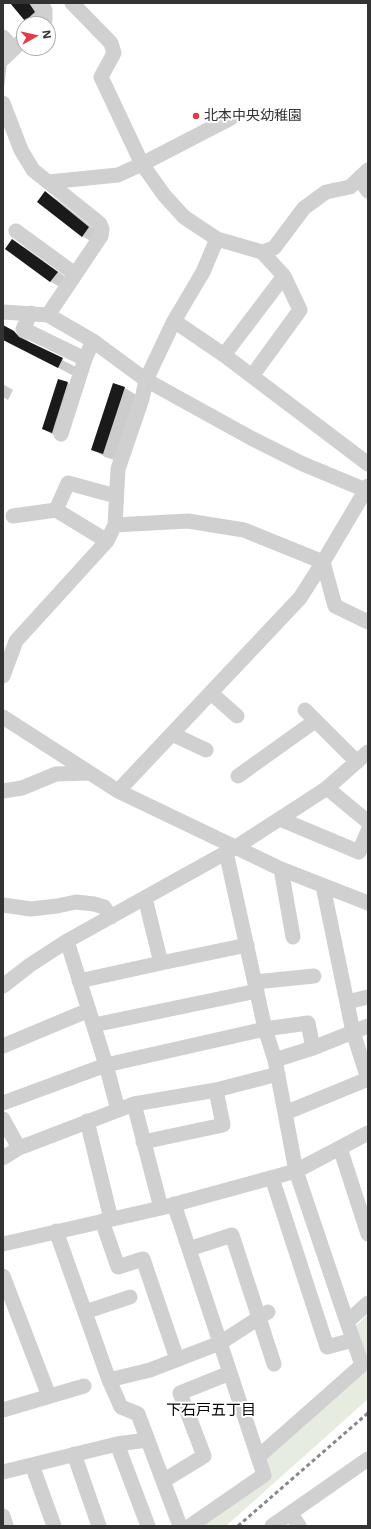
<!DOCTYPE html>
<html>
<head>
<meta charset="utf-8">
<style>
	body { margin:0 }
	#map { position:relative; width:371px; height:1529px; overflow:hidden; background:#fff; font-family:"Noto Sans",sans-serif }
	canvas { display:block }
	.frame { position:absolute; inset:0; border:4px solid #333; pointer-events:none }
	.north { position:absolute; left:16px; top:16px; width:40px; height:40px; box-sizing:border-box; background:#fff; border:1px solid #adadad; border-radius:50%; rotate:82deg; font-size:11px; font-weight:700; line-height:16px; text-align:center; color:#333 }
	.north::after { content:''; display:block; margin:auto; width:14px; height:18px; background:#e63946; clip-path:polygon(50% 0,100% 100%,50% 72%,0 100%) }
</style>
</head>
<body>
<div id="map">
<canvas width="371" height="1529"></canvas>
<div class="frame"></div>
<div class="north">N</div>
</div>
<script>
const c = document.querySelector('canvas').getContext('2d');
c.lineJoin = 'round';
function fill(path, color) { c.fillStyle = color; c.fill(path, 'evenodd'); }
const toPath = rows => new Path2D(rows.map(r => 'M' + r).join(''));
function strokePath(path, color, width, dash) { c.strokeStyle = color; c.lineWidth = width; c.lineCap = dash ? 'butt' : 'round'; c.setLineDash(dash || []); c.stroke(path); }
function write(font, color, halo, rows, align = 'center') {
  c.font = font + ' "Noto Sans","Noto Sans JP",sans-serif'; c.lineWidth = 4; c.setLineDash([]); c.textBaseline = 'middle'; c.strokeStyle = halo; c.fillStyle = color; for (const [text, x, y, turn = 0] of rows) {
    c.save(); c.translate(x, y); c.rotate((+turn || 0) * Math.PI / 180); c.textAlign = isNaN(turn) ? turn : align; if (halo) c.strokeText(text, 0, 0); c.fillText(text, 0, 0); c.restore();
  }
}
fill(toPath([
	[368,1314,368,1399,226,1526,193,1526,268,1471,263,1452,368,1363,354,1328]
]), '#e6ecdf');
fill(toPath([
	[11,3,35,3,44,24,32,24,25,20],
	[3,61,7,63,3,96],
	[46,193,59,201,102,235,96,244,82,236],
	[12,241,26,248,71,281,64,289,51,282,6,249],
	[3,326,28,340,31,344,76,367,72,375,3,339],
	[59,380,68,383,81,391,57,437,43,429],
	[3,384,13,390,8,400,3,397],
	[113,384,125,388,138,396,117,461,105,457,92,449]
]), '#0003');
fill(toPath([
	[10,3,29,3,35,12,25,21],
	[45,191,89,227,82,237,37,202],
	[12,239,58,272,50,282,5,249],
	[3,325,14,331,19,337,63,358,58,368,3,340],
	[58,379,68,382,52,433,42,429],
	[113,383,125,387,103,454,91,450]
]), '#1a1a1a');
strokePath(toPath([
	[40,3,45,10,45,20,41,24],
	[72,3,111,43,114,53,101,77,142,164,231,118],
	[3,37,13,48],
	[3,59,24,39],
	[3,103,21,150,33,170,93,218,100,224,102,229,101,236,48,315],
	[359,179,368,191],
	[48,182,118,175,142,164,164,195,184,217,217,239],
	[16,231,75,274],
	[3,312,48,315,93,341,146,380,251,438,303,464,368,491],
	[31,313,23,329,85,359,93,341],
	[174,321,224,355,368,464],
	[224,355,284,276,262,252],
	[252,376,300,310,284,276],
	[61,434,85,359],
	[13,516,56,510],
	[115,525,188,521,244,530,323,562,335,606,368,622],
	[107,541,56,510,68,483,116,496],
	[3,676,16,641,107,541,115,525,118,469,142,399,146,380,174,321,203,272,217,239,262,252,274,248,304,208,326,192,350,187,368,170],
	[211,693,237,716],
	[305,710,357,762],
	[3,717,118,791,281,869,368,903],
	[172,734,206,750],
	[238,776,315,721],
	[327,788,368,822],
	[3,791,22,788,56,774,89,773],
	[118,791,300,598,323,562,368,486],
	[280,819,359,852,368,831],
	[226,852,265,1029,275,1060,296,1171,347,1322],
	[281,869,293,937],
	[323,886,353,1032,368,1079],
	[145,898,161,963,247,945],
	[3,905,31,909,57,906,76,902,94,904,104,907,111,917],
	[67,941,106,1065,118,1110],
	[79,981,161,963],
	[255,982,314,976],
	[3,986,30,965,67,941,236,847,301,805,327,788,368,752],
	[347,1002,368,997],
	[94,1025,257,991],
	[3,1046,89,1010],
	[275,1060,313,1048,368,1026],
	[3,1103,106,1065,265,1029,308,1023,313,1048],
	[134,1104,161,1208],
	[285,1113,368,1079],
	[3,1119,19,1148],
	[87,1121,111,1219],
	[143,1142,223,1125,216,1090],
	[340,1148,368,1234],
	[3,1158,19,1148,134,1104,216,1090,278,1074],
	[272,1178,327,1347,353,1340],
	[174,1204,264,1475,190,1526],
	[102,1221,118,1267,143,1259,177,1359],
	[56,1231,109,1380,121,1407,138,1414,180,1526],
	[3,1244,161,1208,296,1171,368,1133],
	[189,1249,232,1235,274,1364],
	[3,1276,49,1396],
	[85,1312,130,1297],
	[109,1380,150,1370,220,1343,268,1312],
	[3,1410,84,1386],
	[117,1444,148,1526],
	[74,1454,99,1526],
	[258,1457,362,1365,347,1322,368,1303],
	[32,1465,54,1526],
	[3,1472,117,1444,147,1440],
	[163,1481,204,1456,180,1393,230,1373],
	[291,1514,299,1526],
	[3,1516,6,1526],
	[272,1526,368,1459]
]), '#d0d0d0', 15);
strokePath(toPath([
	[238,1526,368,1413]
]), '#888', 3, [4, 3]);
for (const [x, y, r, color] of [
	[196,116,4,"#e63946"]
]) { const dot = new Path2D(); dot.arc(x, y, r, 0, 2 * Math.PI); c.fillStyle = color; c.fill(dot); strokePath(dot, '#fff', 1.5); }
write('14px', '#333', '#fff', [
	["北本中央幼稚園",204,116]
], 'left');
write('15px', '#000', '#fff', [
	["下石戸五丁目",211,1411]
]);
</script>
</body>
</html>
